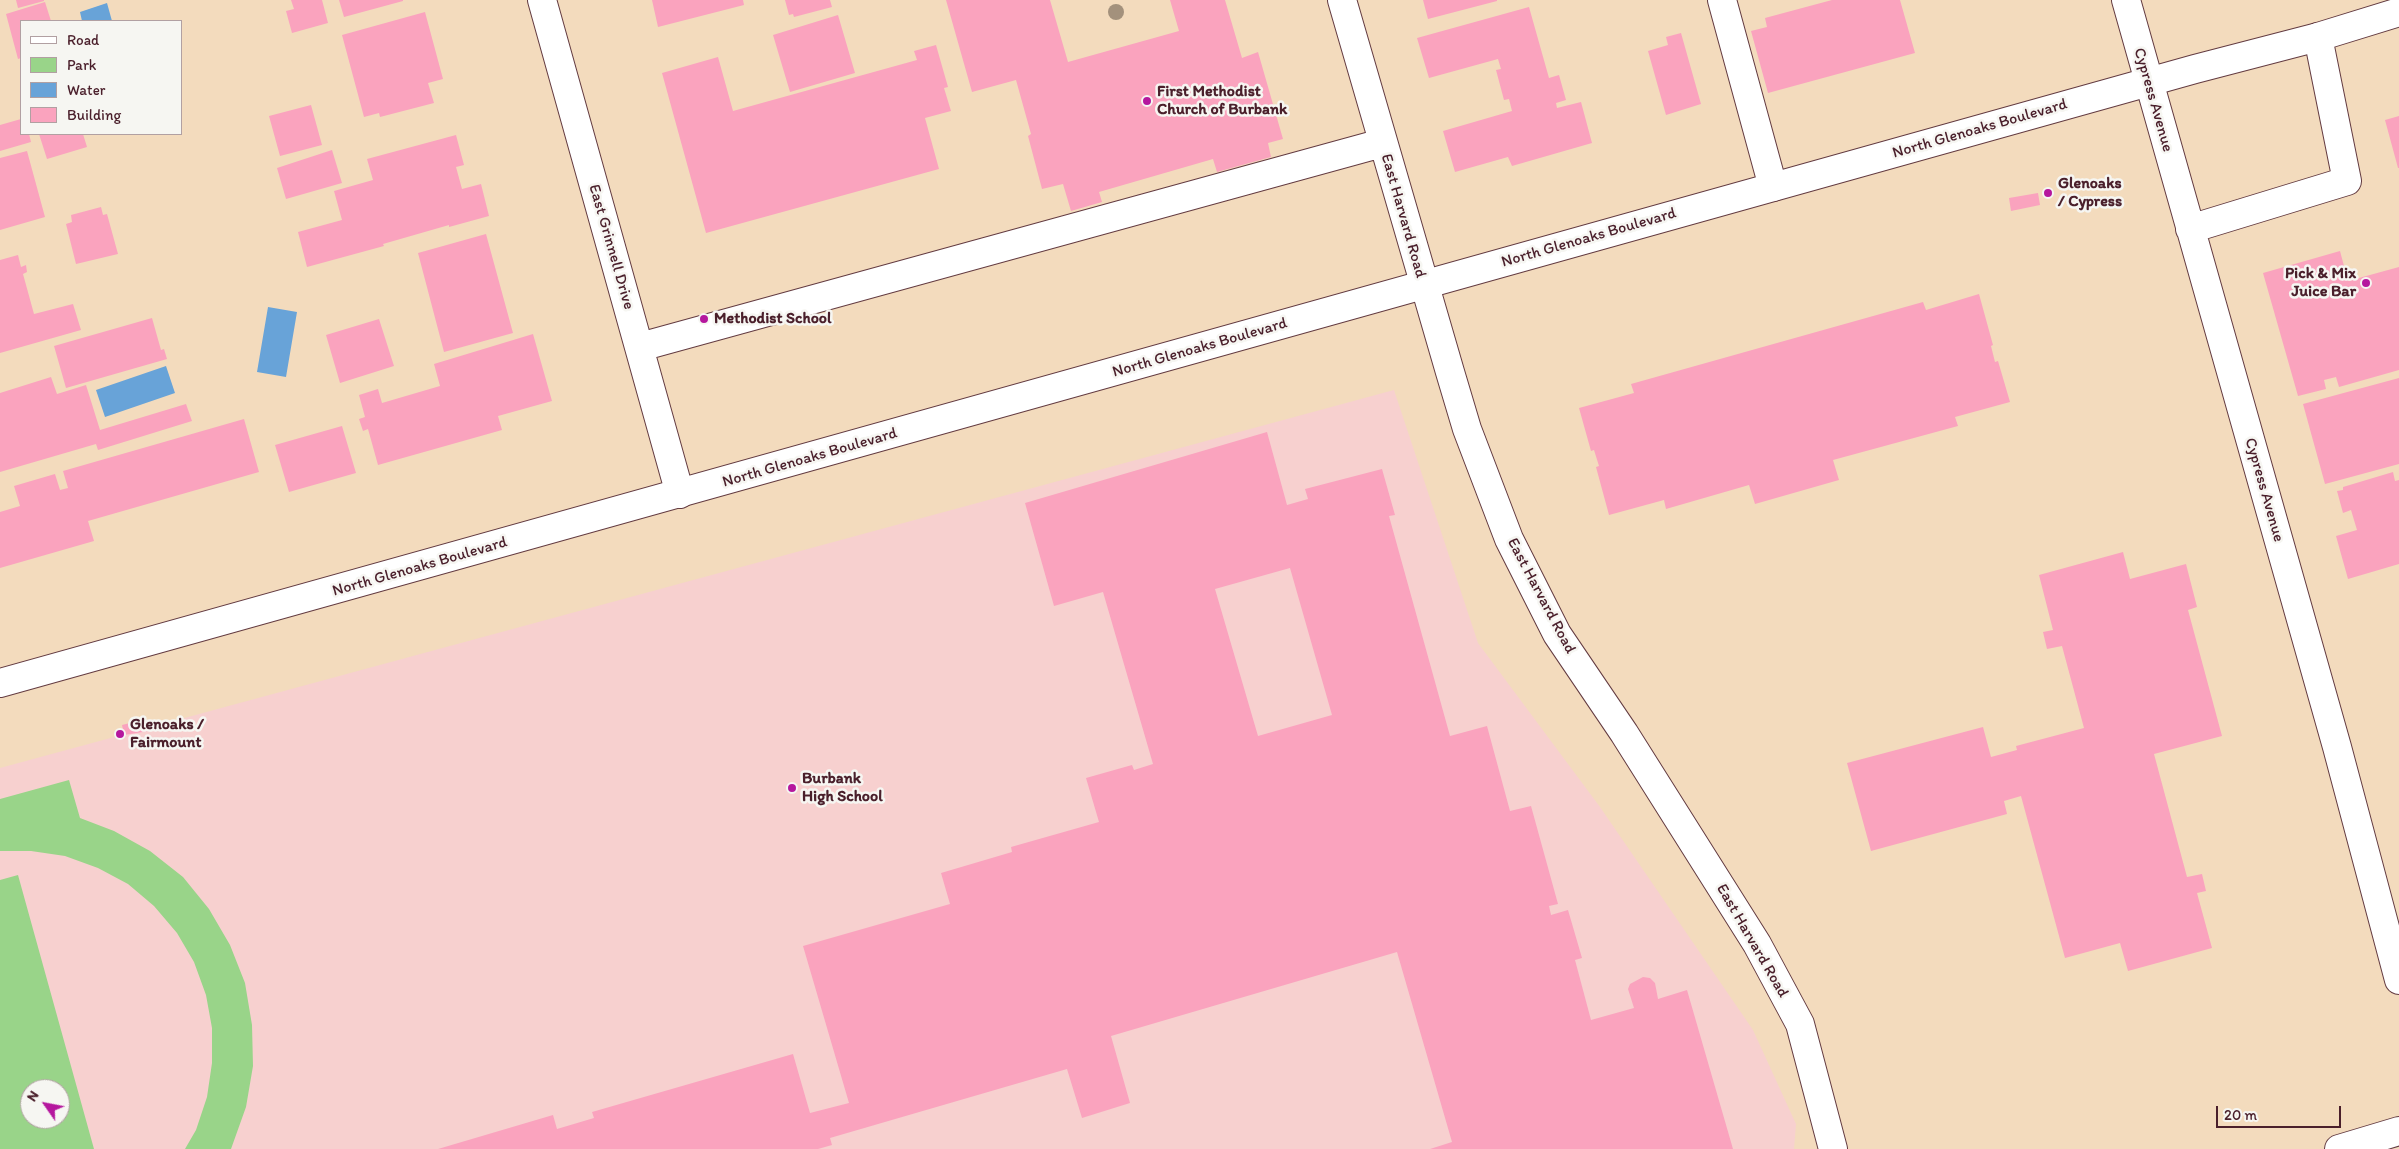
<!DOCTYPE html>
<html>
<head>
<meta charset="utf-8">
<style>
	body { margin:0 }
	#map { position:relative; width:2399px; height:1149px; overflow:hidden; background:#f3dbbd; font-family:Itim,sans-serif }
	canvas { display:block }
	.legend { position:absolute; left:20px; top:20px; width:162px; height:115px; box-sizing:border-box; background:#f6f6f2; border:1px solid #b1a0a2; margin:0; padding:6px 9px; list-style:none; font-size:15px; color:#4a1f2b }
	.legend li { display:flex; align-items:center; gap:10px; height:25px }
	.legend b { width:25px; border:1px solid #b1a0a2 }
	.north { position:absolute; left:20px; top:1079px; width:50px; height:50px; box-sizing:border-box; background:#f6f6f2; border:1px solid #b1a0a2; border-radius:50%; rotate:303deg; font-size:14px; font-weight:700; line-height:20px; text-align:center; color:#4a1f2b }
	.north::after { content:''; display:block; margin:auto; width:18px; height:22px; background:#b5179e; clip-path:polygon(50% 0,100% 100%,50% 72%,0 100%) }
	.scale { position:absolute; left:2216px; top:1106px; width:125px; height:22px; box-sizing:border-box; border:2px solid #4a1f2b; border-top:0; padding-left:6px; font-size:15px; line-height:18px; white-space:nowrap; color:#4a1f2b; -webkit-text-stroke:4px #f6f6f2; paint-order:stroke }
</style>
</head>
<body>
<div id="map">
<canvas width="2399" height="1149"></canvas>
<ul class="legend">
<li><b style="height:6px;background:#fff"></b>Road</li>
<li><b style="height:14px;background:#99d489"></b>Park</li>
<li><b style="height:14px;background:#68a3d8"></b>Water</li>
<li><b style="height:14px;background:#faa3be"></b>Building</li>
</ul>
<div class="north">N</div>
<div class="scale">20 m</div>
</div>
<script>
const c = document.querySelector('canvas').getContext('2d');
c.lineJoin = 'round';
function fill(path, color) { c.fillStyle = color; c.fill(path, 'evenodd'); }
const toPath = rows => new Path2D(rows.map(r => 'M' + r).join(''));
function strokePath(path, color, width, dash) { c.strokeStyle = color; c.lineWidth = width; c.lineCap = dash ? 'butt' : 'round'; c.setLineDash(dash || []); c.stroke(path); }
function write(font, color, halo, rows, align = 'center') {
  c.font = font + ' Itim,sans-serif'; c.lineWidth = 5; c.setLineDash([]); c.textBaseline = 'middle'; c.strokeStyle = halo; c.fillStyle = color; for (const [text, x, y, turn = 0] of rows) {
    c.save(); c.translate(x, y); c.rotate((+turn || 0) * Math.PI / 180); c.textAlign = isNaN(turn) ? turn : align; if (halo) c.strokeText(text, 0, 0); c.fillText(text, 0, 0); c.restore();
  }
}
fill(toPath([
	[1394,390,1478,643,1600,807,1753,1030,1796,1124,1794,1149,0,1149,0,768],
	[30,1089,60,1089,60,1119,30,1119]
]), '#f7d0cf');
fill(toPath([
	[69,780,80,818,114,831,150,851,183,877,209,909,230,945,245,983,252,1025,253,1066,246,1107,231,1149,185,1149,196,1130,207,1097,212,1063,212,1028,206,995,194,962,177,933,154,906,128,884,98,868,65,856,31,851,0,851,0,799],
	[18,875,94,1149,0,1149,0,880],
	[30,1089,60,1089,60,1119,30,1119]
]), '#99d489');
fill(toPath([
	[107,3,112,21,82,21,80,12],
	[268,307,297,312,286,377,257,372],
	[166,366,175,393,105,417,96,390]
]), '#68a3d8');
fill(toPath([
	[16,0,44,0,44,1,18,8],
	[291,0,322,0,328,23,292,33,286,11,294,9],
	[339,0,403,0,403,1,344,17],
	[652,0,743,0,744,5,658,27],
	[785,0,830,0,832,7,794,17,793,14,789,15],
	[946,0,1050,0,1068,62,1179,31,1170,0,1225,0,1242,58,1258,52,1283,139,1268,143,1271,157,1217,172,1213,159,1099,192,1102,202,1071,211,1063,184,1042,189,1028,136,1031,134,1016,80,972,92],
	[1423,0,1497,0,1497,1,1428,19],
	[1832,0,1900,0,1915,53,1768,93,1751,31,1767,27,1765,18],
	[45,2,51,21,21,21,21,58,18,59,6,14],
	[1529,7,1549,78,1559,75,1566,100,1556,103,1557,108,1581,102,1592,143,1512,166,1508,157,1455,172,1443,131,1512,111,1509,99,1504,100,1496,70,1501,69,1498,59,1429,78,1417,38],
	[425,12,443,79,428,83,434,103,380,117,379,113,364,117,342,35],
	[838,15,855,73,790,92,773,35],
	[1681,33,1701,104,1666,115,1648,51,1668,45,1666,37],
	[936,45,948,87,944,88,951,111,925,118,939,169,706,233,662,73,718,57,733,111,917,60,914,51],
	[311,105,322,145,280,156,269,116],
	[2399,116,2399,168,2398,168,2385,120],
	[21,119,21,134,29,134,31,142,0,151,0,125],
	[39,134,83,134,87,147,47,159],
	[456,135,464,165,456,167,462,189,481,184,489,216,449,227,449,225,383,244,384,246,307,267,298,232,342,220,334,191,373,180,367,159],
	[332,150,342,183,286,199,277,168],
	[27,151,45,217,0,230,0,158],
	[2038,193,2040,205,2011,211,2009,198],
	[101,207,103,215,107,214,118,254,76,264,66,224,72,222,71,215],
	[486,234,513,333,444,352,418,253],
	[2340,251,2348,281,2399,267,2399,370,2339,387,2336,377,2324,380,2326,389,2298,396,2263,273],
	[18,255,21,267,26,265,27,272,23,274,34,314,73,304,81,330,0,353,0,260],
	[1979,294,1993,345,1991,346,1995,362,1998,361,2010,402,1955,417,1958,426,1833,460,1839,480,1755,504,1749,485,1666,509,1664,500,1609,515,1596,467,1599,466,1594,450,1591,451,1579,408,1634,393,1631,384,1923,302,1926,310],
	[152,318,161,350,164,349,167,359,66,388,54,346],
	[379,319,394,366,340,383,326,335],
	[533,334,552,401,498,416,502,430,378,465,368,429,363,431,359,419,365,417,359,395,378,389,382,403,440,386,434,364],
	[51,377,57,394,86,385,100,430,186,404,192,421,98,450,96,444,0,472,0,393],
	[2399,378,2399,464,2325,484,2303,404],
	[244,419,259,472,88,521,94,541,0,568,0,512,20,506,14,486,55,474,60,490,68,488,63,471],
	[342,426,356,473,289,492,275,445],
	[1267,432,1287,505,1308,499,1305,489,1382,469,1395,515,1389,516,1450,736,1487,726,1510,811,1531,806,1558,904,1549,906,1551,915,1568,910,1582,958,1575,960,1591,1020,1634,1008,1628,989,1630,984,1643,977,1650,978,1655,983,1658,999,1687,990,1733,1149,1430,1149,1452,1142,1397,952,1111,1036,1130,1103,1082,1118,1067,1069,830,1138,832,1145,818,1149,438,1149,553,1115,557,1129,594,1118,592,1112,793,1054,810,1113,849,1103,803,946,950,904,941,873,1012,852,1011,847,1099,822,1086,778,1132,765,1134,770,1153,764,1103,592,1054,606,1025,503],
	[1290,568,1332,715,1258,736,1215,589],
	[2393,472,2395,481,2399,480,2399,564,2348,579,2336,536,2357,530,2351,510,2343,513,2337,491,2343,490,2343,487],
	[2123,552,2130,579,2186,564,2197,607,2188,610,2222,736,2154,754,2187,877,2202,874,2206,891,2197,893,2212,948,2128,971,2120,943,2065,958,2021,796,2004,801,2007,814,1871,851,1847,763,1983,727,1991,757,2017,750,2016,746,2084,728,2062,646,2047,649,2043,632,2053,630,2039,575],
	[146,719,149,731,124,735,122,725]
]), '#faa3be');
const minor = toPath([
	[542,0,680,494],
	[1342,0,1450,372,1467,429,1509,539,1557,634,1624,733,1757,944,1800,1024,1833,1149],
	[1722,0,1773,187],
	[2126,0,2337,747,2399,980],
	[2190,229,2347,181,2318,37],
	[640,347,1382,143]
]);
const major = toPath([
	[0,683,2195,69,2318,37,2399,12],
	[2339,1149,2399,1131]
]);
strokePath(minor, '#633b41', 30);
strokePath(major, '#633b41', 30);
strokePath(minor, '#fff', 28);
strokePath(major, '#fff', 28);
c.fillStyle = '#a3917c';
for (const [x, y] of [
	[1116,12]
]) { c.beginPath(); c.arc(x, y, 8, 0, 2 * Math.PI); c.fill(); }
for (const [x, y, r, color] of [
	[1147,101,5,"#b5179e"],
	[2048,193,5,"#b5179e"],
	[2366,283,5,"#b5179e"],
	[704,319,5,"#b5179e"],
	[120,734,5,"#b5179e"],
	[792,788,5,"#b5179e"]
]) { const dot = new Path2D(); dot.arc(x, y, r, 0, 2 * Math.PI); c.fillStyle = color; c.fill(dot); strokePath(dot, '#f6f6f2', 2); }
write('bold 16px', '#4a1f2b', '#f6f6f2', [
	["First Methodist",1157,92],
	["Church of Burbank",1157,110],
	["Glenoaks",2058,184],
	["/ Cypress",2058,202],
	["Pick & Mix",2356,274,"right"],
	["Juice Bar",2356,292,"right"],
	["Methodist School",714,319],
	["Glenoaks /",130,725],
	["Fairmount",130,743],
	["Burbank",802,779],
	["High School",802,797]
], 'left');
write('16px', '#4a1f2b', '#f6f6f2', [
	["Cypress Avenue",2153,100,74],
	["North Glenoaks Boulevard",1980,129,-16],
	["East Harvard Road",1403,216,74],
	["North Glenoaks Boulevard",1589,238,-16],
	["East Grinnell Drive",611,247,74],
	["North Glenoaks Boulevard",1200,348,-16],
	["North Glenoaks Boulevard",810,458,-16],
	["Cypress Avenue",2264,490,74],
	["North Glenoaks Boulevard",420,567,-16],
	["East Harvard Road",1541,596,62],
	["East Harvard Road",1752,941,60]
]);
</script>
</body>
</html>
